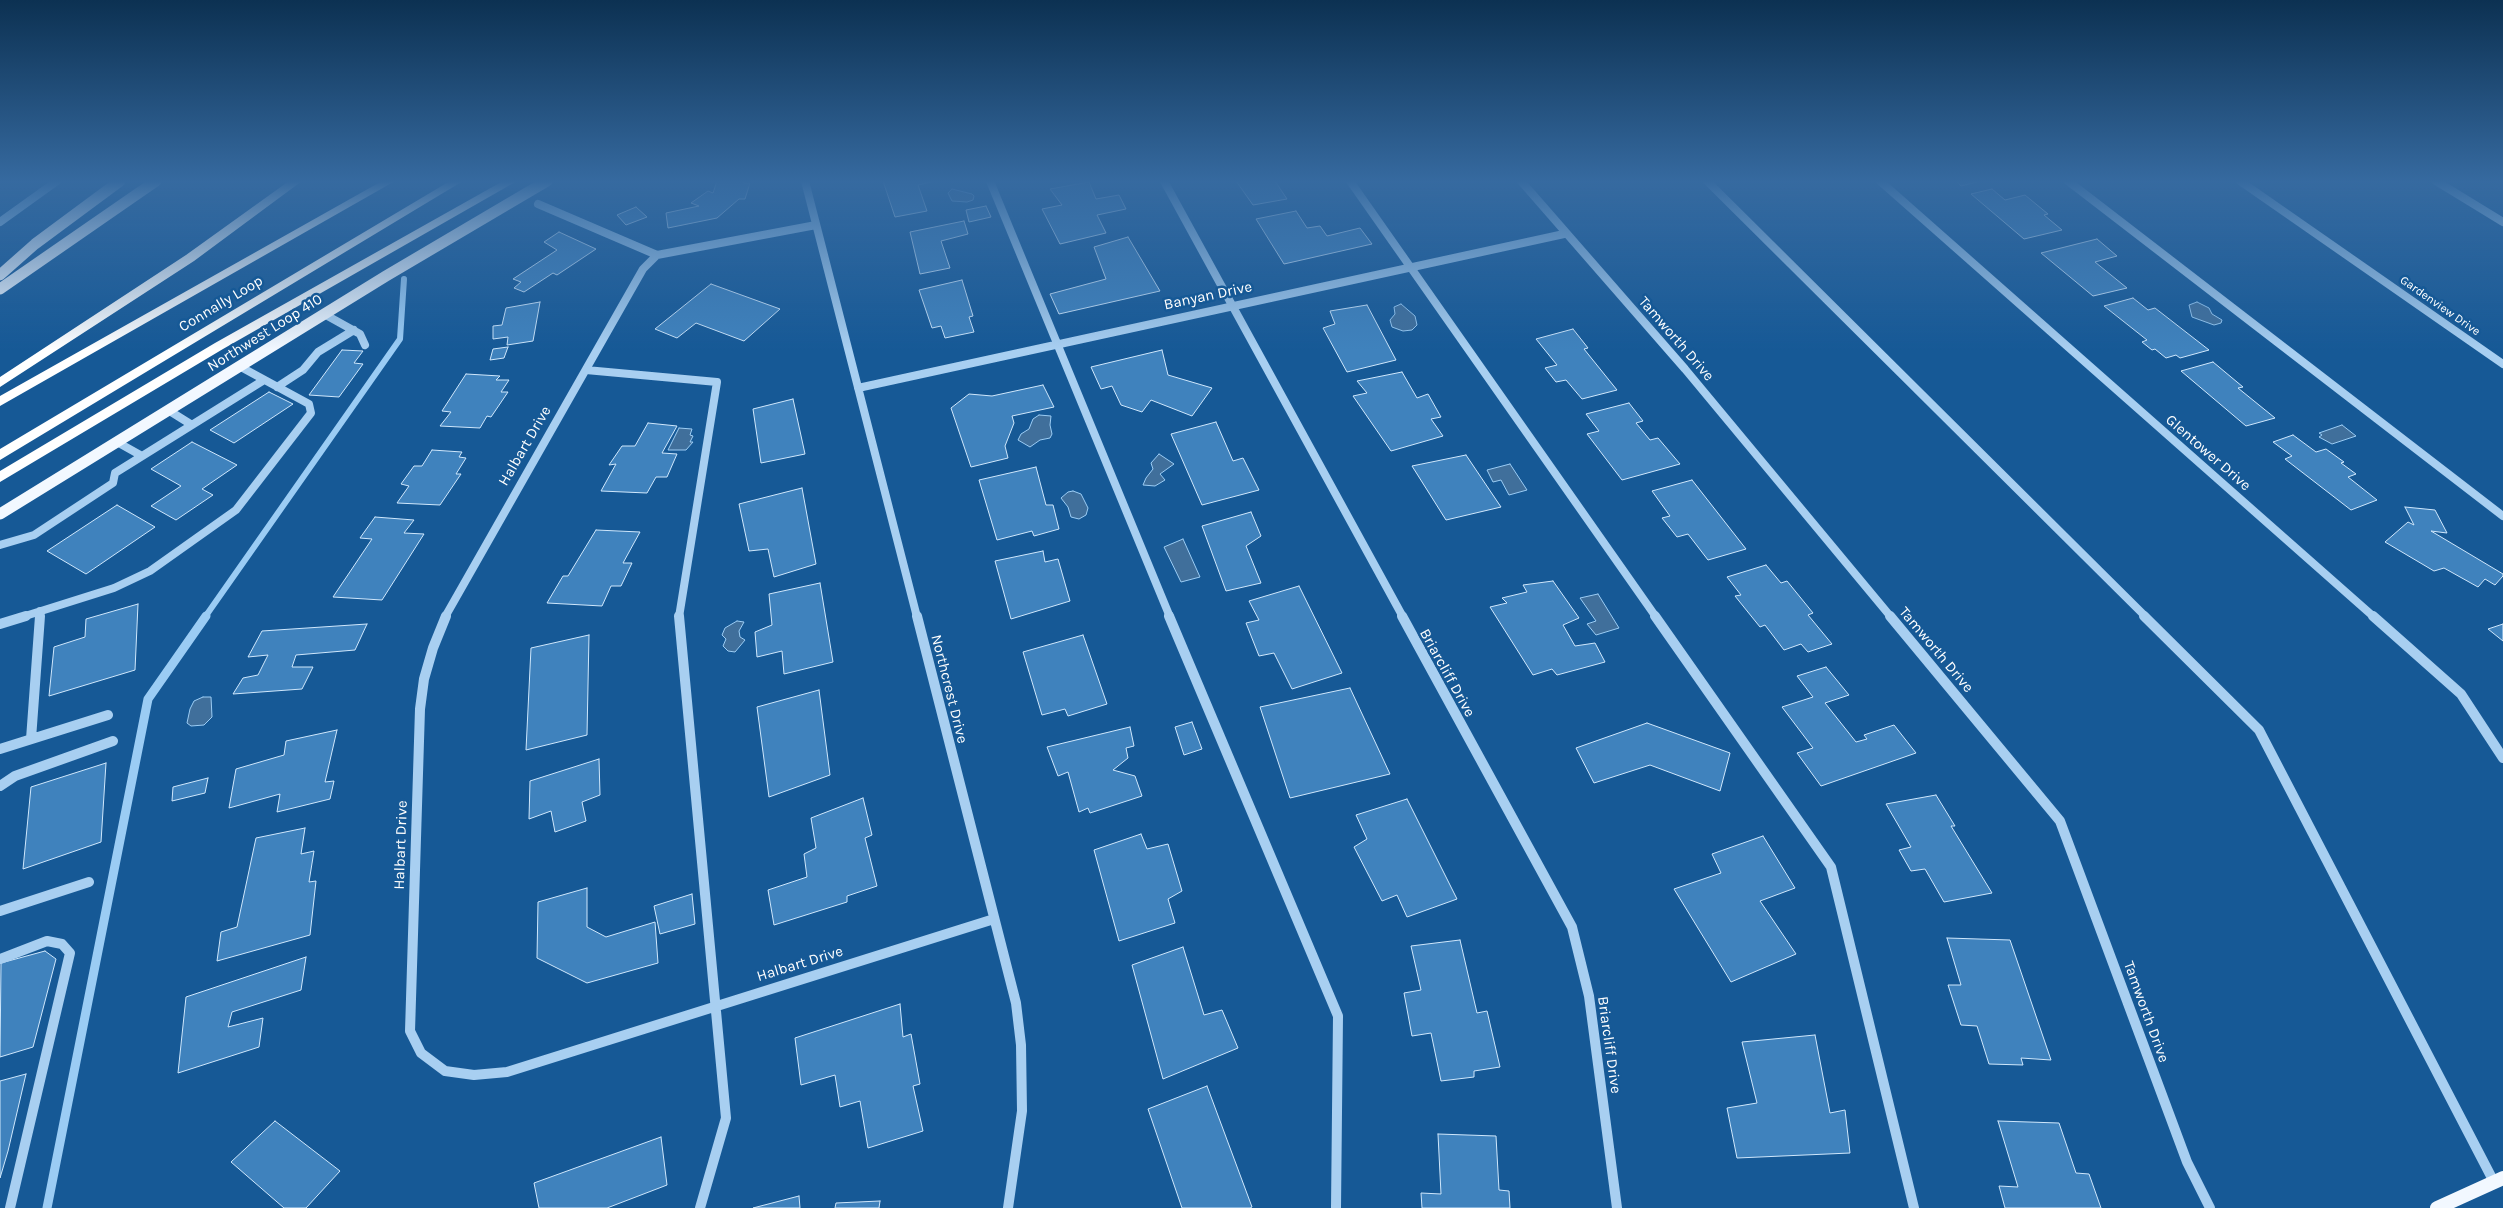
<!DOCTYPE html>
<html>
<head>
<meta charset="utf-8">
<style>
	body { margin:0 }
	canvas { display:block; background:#165996 }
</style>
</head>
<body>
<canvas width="2503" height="1208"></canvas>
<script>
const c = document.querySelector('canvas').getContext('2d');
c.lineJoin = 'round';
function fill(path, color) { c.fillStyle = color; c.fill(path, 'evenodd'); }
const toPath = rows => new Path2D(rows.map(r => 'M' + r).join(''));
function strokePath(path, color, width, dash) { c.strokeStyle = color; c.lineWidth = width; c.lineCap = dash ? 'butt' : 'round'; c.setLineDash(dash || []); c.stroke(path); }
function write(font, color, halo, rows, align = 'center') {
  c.font = font + ' Karla,sans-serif'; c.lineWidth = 5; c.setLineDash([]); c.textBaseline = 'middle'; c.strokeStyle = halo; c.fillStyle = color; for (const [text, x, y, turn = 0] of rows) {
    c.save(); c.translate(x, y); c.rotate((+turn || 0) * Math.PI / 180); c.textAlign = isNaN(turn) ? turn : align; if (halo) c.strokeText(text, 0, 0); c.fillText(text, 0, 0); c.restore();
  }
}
const water = toPath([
	[952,189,972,194,974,196,973,200,967,202,952,201,948,193,952,189],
	[2197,302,2209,308,2212,314,2222,320,2221,323,2214,325,2192,317,2189,305,2197,302],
	[1401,304,1415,316,1417,325,1412,330,1403,331,1392,327,1390,320,1395,314,1394,307,1401,304],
	[1039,415,1051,416,1050,425,1052,434,1050,438,1040,440,1030,447,1018,440,1021,434,1029,429,1033,419,1039,415],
	[2342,425,2356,436,2332,444,2319,437,2322,435,2319,433,2342,425],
	[679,428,692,429,690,435,693,436,690,442,693,442,686,450,668,450,679,428],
	[1159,454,1174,464,1160,474,1165,480,1155,486,1143,485,1146,478,1153,469,1151,463,1159,454],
	[1510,464,1527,490,1509,495,1501,480,1493,482,1487,470,1510,464],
	[1073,491,1081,494,1088,508,1086,515,1079,519,1071,517,1068,507,1061,498,1068,492,1073,491],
	[1183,539,1200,577,1181,582,1164,547,1183,539],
	[1598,594,1619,628,1596,635,1587,624,1596,621,1580,598,1598,594],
	[737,621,744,622,739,631,740,637,745,640,735,652,728,651,723,646,726,639,722,635,725,628,737,621],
	[203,697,211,697,212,717,204,725,191,726,187,723,190,709,194,701,203,697]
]);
fill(water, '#406f9b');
strokePath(water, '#9bccf4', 1);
strokePath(toPath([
	[205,617,400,339,404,279]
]), '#9bccf4', 6);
strokePath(toPath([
	[47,1208,148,699,206,616]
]), '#9bccf4', 9);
const building = toPath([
	[717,181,744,181,744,183,750,183,745,199,739,199,717,218,668,228,666,213,699,206,691,203,708,191,713,193,717,181],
	[883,181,935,181,918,185,927,211,895,217,883,181],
	[1236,181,1275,181,1287,199,1253,205,1236,181],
	[1956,181,1981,181,1961,186,1956,181],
	[1089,182,1096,199,1119,195,1126,209,1097,215,1106,233,1060,244,1042,209,1062,205,1050,189,1089,182],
	[1992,189,2005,200,2025,195,2048,214,2044,215,2062,230,2024,239,1971,194,1992,189],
	[986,206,991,217,969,222,966,210,986,206],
	[636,207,647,217,626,225,617,215,636,207],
	[1296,211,1307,228,1320,226,1327,236,1360,228,1372,244,1284,264,1256,219,1296,211],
	[964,221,968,234,941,241,950,268,920,274,910,232,964,221],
	[559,232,596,249,557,275,553,273,524,292,514,288,521,282,513,279,557,250,544,242,559,232],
	[1128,237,1160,291,1059,314,1050,294,1106,279,1094,247,1128,237],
	[2097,239,2117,256,2095,262,2127,288,2093,296,2041,253,2097,239],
	[962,280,973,316,969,317,974,332,945,338,941,326,932,328,919,290,962,280],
	[711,284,780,309,744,341,696,323,677,338,655,329,711,284],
	[2133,298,2148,310,2155,308,2209,350,2180,358,2176,355,2166,358,2155,349,2152,350,2142,342,2147,340,2104,306,2133,298],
	[540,302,533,341,507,345,508,337,493,339,493,326,502,325,506,308,540,302],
	[1367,305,1396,360,1347,372,1323,328,1335,324,1330,311,1367,305],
	[1573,329,1588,348,1584,349,1617,390,1582,399,1566,380,1556,382,1545,368,1557,365,1536,339,1573,329],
	[508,347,504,358,490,360,493,349,508,347],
	[342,350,363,351,354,363,363,364,339,397,309,395,342,350],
	[1162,350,1168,375,1212,388,1192,416,1151,400,1142,412,1121,405,1112,386,1101,389,1091,367,1162,350],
	[2213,362,2243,387,2238,388,2275,418,2246,426,2181,371,2213,362],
	[1402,372,1417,398,1428,394,1441,417,1431,419,1443,436,1391,451,1353,396,1367,393,1357,381,1402,372],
	[466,374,500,376,496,380,509,380,501,392,508,392,491,417,487,416,480,428,440,426,451,412,442,411,466,374],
	[1043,385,1054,407,1012,416,1014,423,1005,446,1008,458,971,467,951,408,969,394,992,396,1043,385],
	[269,392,293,404,234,443,210,430,269,392],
	[793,399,805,454,761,463,753,409,793,399],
	[1629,403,1643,421,1636,423,1650,440,1658,438,1680,464,1622,480,1587,434,1599,431,1586,414,1629,403],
	[1216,422,1233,461,1243,458,1259,490,1202,505,1171,434,1216,422],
	[648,423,677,426,662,453,677,454,667,477,656,477,647,493,601,491,616,464,609,465,622,446,635,446,648,423],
	[2293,435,2316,452,2326,449,2344,462,2341,463,2356,474,2348,477,2377,500,2351,510,2285,459,2292,456,2273,442,2293,435],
	[192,442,237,465,202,489,213,495,176,520,151,506,181,486,151,469,192,442],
	[432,450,462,452,459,457,466,458,456,474,461,474,440,505,397,503,409,486,401,484,414,466,422,466,432,450],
	[1466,455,1501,507,1446,520,1412,466,1466,455],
	[1036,467,1046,505,1053,505,1059,529,1034,536,1032,531,997,540,979,480,1036,467],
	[1692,480,1746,549,1708,560,1688,534,1677,537,1662,518,1670,516,1652,491,1692,480],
	[802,488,816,564,774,577,768,549,749,551,739,504,802,488],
	[117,505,155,527,86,574,47,551,117,505],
	[2405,507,2435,510,2447,533,2431,531,2503,574,2503,576,2495,585,2485,579,2478,587,2444,568,2434,571,2385,542,2408,522,2414,525,2405,507],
	[1251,512,1261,536,1246,546,1261,583,1226,591,1202,526,1251,512],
	[375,517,414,520,404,533,424,534,382,600,333,597,372,539,360,538,375,517],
	[596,530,640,532,623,563,632,563,621,586,611,586,602,606,547,603,563,576,568,576,596,530],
	[1043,551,1045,562,1058,559,1070,601,1011,619,995,561,1043,551],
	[1766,565,1781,583,1787,581,1813,613,1808,615,1832,644,1808,652,1801,644,1784,650,1765,625,1760,627,1735,596,1741,595,1727,577,1766,565],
	[1553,581,1579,618,1563,625,1575,646,1595,643,1605,662,1557,675,1552,669,1533,675,1490,607,1507,603,1502,598,1527,592,1523,585,1553,581],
	[820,583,833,662,784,674,782,651,757,657,755,632,772,625,769,594,820,583],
	[1299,586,1342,673,1292,689,1274,653,1259,656,1246,623,1259,620,1249,601,1299,586],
	[138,604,135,670,49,696,54,647,85,637,86,619,138,604],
	[367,624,355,650,296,655,292,667,313,667,302,689,233,694,243,678,258,675,268,655,248,657,262,631,367,624],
	[2503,624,2503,641,2488,629,2503,624],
	[589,635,587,735,526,750,531,648,589,635],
	[1083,635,1107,704,1068,716,1065,709,1042,715,1023,652,1083,635],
	[1826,667,1849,695,1825,703,1856,742,1867,739,1864,735,1894,725,1916,753,1821,786,1797,753,1813,748,1782,707,1813,697,1797,676,1826,667],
	[1350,688,1390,774,1290,798,1260,707,1350,688],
	[819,690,830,775,769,797,757,707,819,690],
	[1192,722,1202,749,1184,755,1175,727,1192,722],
	[1647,723,1730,753,1720,791,1650,765,1594,783,1576,748,1647,723],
	[1130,727,1134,746,1126,748,1128,758,1113,770,1135,776,1142,796,1090,813,1088,808,1079,812,1068,772,1058,776,1047,747,1130,727],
	[337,730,325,782,334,781,330,799,277,812,280,794,229,808,236,769,284,755,286,741,337,730],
	[599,759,600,795,582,802,586,821,555,832,551,811,529,819,530,781,599,759],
	[106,763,101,842,23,869,31,787,106,763],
	[208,778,205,793,172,801,173,787,208,778],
	[1936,795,1955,826,1951,826,1992,893,1944,902,1925,869,1911,871,1899,850,1911,847,1886,804,1936,795],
	[863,798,872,835,865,838,877,886,847,896,847,902,774,925,768,890,807,877,804,854,816,848,811,818,863,798],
	[1407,799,1457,899,1407,917,1397,895,1382,901,1354,847,1367,839,1356,815,1407,799],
	[305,828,301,854,314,851,309,882,316,881,310,935,217,961,221,932,237,927,256,838,305,828],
	[1141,834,1147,849,1168,844,1182,891,1168,899,1175,923,1119,941,1094,850,1141,834],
	[1763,836,1795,888,1760,901,1796,954,1731,982,1674,889,1721,873,1712,854,1763,836],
	[587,888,587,927,606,937,655,922,658,963,587,983,537,958,538,902,587,888],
	[692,894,695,924,660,934,654,906,692,894],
	[1947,938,2010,940,2051,1060,2021,1058,2023,1065,1989,1064,1977,1026,1961,1025,1948,985,1961,985,1947,938],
	[1460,940,1477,1013,1487,1011,1500,1067,1474,1071,1474,1077,1441,1081,1431,1033,1412,1036,1404,993,1421,990,1411,946,1460,940],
	[1183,947,1204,1015,1222,1010,1238,1048,1163,1079,1132,965,1183,947],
	[45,951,56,959,33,1047,0,1057,1,963,45,951],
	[306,957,301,990,232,1012,228,1027,263,1018,259,1047,178,1073,186,997,306,957],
	[900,1004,903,1037,911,1034,920,1084,913,1086,923,1131,868,1148,860,1101,840,1107,835,1075,801,1085,795,1038,900,1004],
	[1815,1035,1830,1113,1845,1110,1850,1153,1737,1158,1727,1108,1757,1103,1742,1042,1815,1035],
	[26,1074,8,1151,0,1178,0,1081,26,1074],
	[1207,1086,1252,1207,1250,1208,1182,1208,1148,1109,1207,1086],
	[275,1121,340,1171,306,1208,284,1208,231,1162,275,1121],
	[1998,1121,2059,1123,2076,1173,2089,1174,2101,1208,2005,1208,1999,1186,2018,1187,1998,1121],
	[1438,1134,1496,1136,1499,1190,1509,1191,1510,1208,1422,1208,1421,1193,1441,1194,1438,1134],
	[661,1137,667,1185,607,1208,539,1208,534,1183,661,1137],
	[799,1196,800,1208,753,1208,799,1196],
	[880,1201,879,1208,835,1208,836,1203,880,1201]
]);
fill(building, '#3f82bd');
strokePath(building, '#cfe7fc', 1);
strokePath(toPath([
	[805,181,917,617],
	[990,181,1170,617],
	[1164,181,1403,617],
	[1350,181,1656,617],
	[1521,181,1685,369,1891,617],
	[1707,181,2146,617],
	[1880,181,2374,617],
	[2068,181,2503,516],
	[2240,181,2503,364],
	[2436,181,2503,222],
	[538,204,657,255],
	[0,222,57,181],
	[324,314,360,334,365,345],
	[586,370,717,382,679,617],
	[277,387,303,370,318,352,354,330],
	[858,388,1564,234],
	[168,410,192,425],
	[117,442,142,456],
	[0,545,34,535,113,483,115,473,264,380],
	[22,617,114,588,150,571,236,510,311,413,309,404,239,366],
	[40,617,40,611],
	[445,617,643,269,657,255,816,225]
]), '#a8cff1', 8);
strokePath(toPath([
	[446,616,433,648,424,679,420,709,410,1031,421,1053,445,1071,474,1075,507,1072,994,919],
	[679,616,726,1118,700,1208],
	[917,616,1016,1003,1021,1045,1022,1111,1008,1208],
	[1169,616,1338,1016,1336,1208],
	[1402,616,1572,927,1589,996,1617,1208],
	[1655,616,1831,867,1914,1208],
	[1890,616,2060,821,2187,1162,2210,1208],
	[2144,616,2259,730,2494,1182],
	[2373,616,2461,694,2503,758],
	[0,624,26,616],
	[31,739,40,616],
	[0,749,108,715],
	[0,786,15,776,113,741],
	[0,911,89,882],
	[0,959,47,941,62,944,70,953,10,1208]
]), '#a8cff1', 10);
strokePath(toPath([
	[0,275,35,244,120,181],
	[0,289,156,181],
	[0,514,386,276,547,181]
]), '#f2f8ff', 11);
strokePath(toPath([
	[2437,1208,2503,1178]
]), '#f2f8ff', 14);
fill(toPath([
	[289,181,302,181,194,261,0,387,0,377,186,255,289,181],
	[382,181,395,181,0,406,0,396,382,181],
	[450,181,463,181,0,460,0,449,450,181],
	[503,181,517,181,223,349,0,482,0,471,215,343,503,181]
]), '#fff');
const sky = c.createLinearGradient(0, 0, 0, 350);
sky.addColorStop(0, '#0c3152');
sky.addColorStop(0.52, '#366aa0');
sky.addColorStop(1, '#366aa000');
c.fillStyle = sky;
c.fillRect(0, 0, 2503, 350);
write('12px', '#fff', '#165996', [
	["Gardenview Drive",2440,306,35]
]);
write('15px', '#fff', '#165996', [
	["Banyan Drive",1208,296,-12],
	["Connally Loop",221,304,-31],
	["Northwest Loop 410",265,333,-32],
	["Tamworth Drive",1676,339,49],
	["Halbart Drive",525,446,-60],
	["Glentower Drive",2208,453,41],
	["Tamworth Drive",1936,650,50],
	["Briarcliff Drive",1447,673,61],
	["Northcrest Drive",949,689,76],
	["Halbart Drive",401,845,-88],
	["Halbart Drive",800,964,-17],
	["Tamworth Drive",2146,1012,70],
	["Briarcliff Drive",1609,1045,82]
]);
</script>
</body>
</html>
